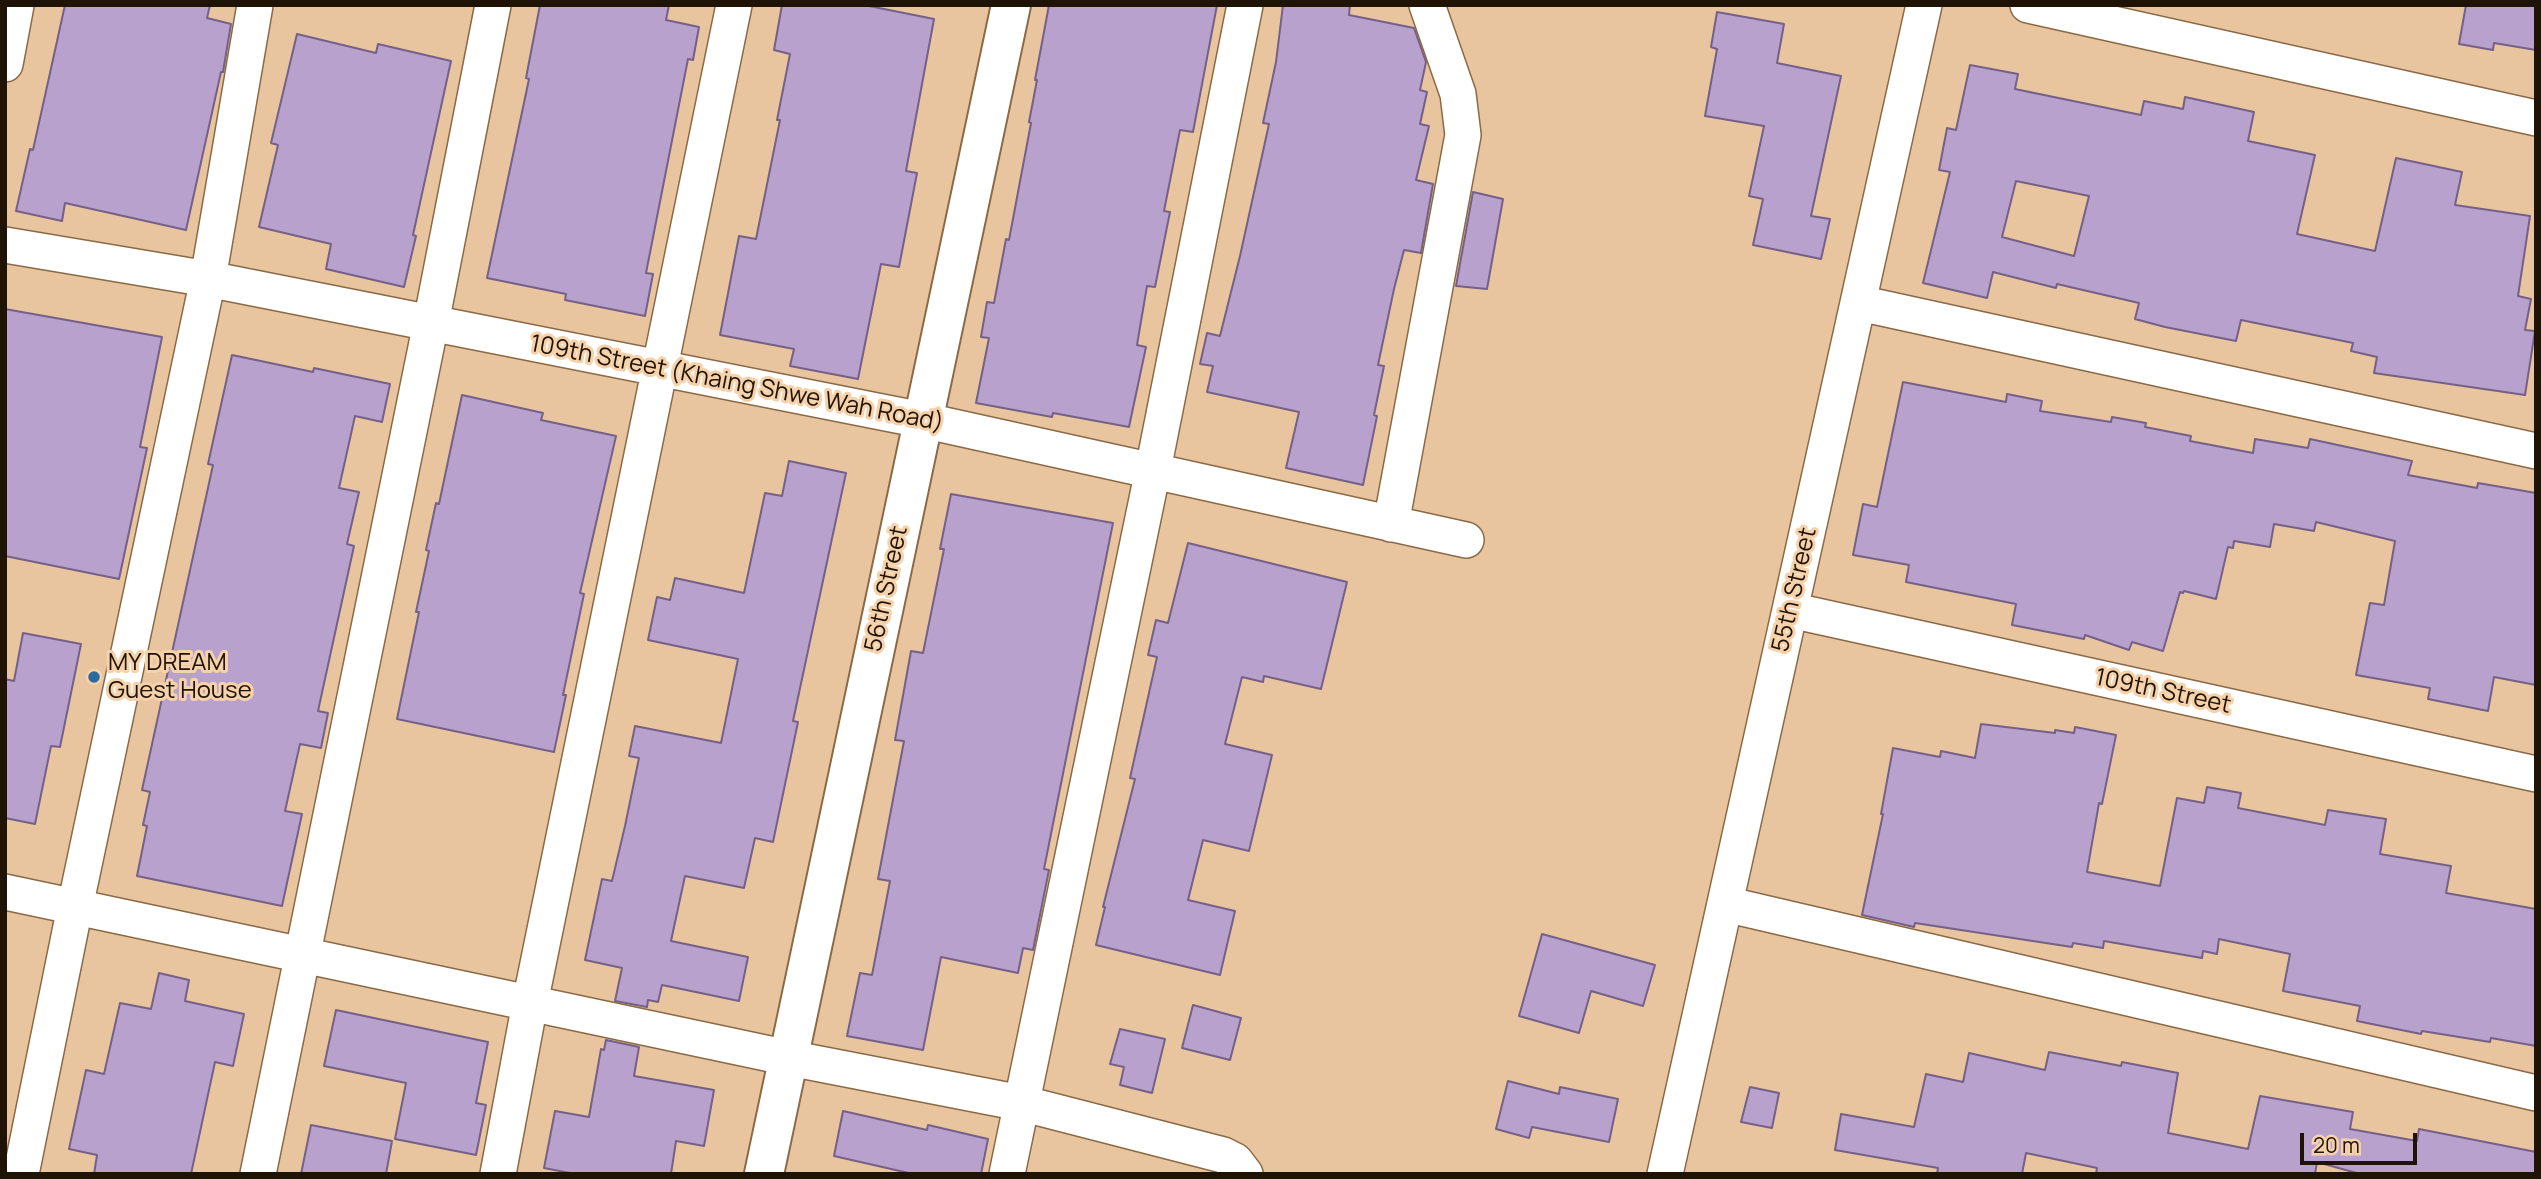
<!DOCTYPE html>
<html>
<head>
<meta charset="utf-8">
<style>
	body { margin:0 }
	#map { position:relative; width:2541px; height:1179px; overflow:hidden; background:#e9c59f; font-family:Manrope,sans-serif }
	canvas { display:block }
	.frame { position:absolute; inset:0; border:7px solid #1f1305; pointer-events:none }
	.scale { position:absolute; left:2300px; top:1133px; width:117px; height:32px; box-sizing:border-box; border:4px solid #1f1305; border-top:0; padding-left:9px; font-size:21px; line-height:24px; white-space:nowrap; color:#1f1305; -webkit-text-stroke:5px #f6d2ab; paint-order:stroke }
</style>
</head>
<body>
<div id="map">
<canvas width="2541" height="1179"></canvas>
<div class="frame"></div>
<div class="scale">20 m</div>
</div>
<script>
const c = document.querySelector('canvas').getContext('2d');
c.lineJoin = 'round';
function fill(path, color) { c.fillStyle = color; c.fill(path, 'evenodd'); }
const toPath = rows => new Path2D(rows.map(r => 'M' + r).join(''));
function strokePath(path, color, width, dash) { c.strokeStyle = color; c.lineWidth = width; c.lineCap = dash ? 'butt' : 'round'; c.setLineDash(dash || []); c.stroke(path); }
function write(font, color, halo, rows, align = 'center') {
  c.font = font + ' Manrope,sans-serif'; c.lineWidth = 6; c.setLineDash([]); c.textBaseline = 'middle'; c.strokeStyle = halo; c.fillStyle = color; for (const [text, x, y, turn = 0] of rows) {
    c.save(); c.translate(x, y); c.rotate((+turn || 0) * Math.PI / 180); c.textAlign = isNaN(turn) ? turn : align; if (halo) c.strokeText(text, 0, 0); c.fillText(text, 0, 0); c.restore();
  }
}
const building = toPath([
	[65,5,210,5,207,18,231,24,223,72,221,72,186,230,65,203,62,221,16,211,30,149,33,150,65,5],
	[540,5,669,5,666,20,699,27,693,60,688,59,646,273,653,274,645,316,565,300,566,294,487,278,529,79,526,78,540,5],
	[782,5,864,5,934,19,906,171,917,173,899,267,881,264,858,379,790,366,794,349,720,335,739,236,756,239,780,120,777,120,790,54,774,50,782,5],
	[1049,5,1217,5,1193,132,1180,130,1164,211,1170,212,1155,287,1147,286,1137,345,1146,347,1129,427,1053,413,1052,417,976,403,989,338,981,337,987,302,994,303,1006,239,1009,240,1031,123,1029,122,1037,80,1035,80,1049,5],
	[1283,5,1350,5,1349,15,1414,28,1426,62,1420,90,1427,92,1420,124,1429,126,1416,180,1433,184,1421,253,1404,250,1394,289,1378,365,1384,366,1374,415,1377,416,1363,485,1286,468,1299,412,1207,392,1213,366,1200,364,1207,333,1220,336,1240,256,1269,124,1263,123,1276,62,1283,5],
	[2466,5,2536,5,2536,50,2494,43,2493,50,2459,44,2466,5],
	[1717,12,1784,24,1777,63,1841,76,1811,216,1830,219,1821,259,1753,245,1763,199,1749,196,1764,126,1705,116,1717,49,1711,47,1717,12],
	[297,34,376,53,378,44,451,61,413,235,416,236,404,287,326,269,331,244,259,227,278,145,271,143,297,34],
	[1970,65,2018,74,2015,89,2141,115,2144,101,2183,109,2185,97,2254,112,2248,141,2315,155,2297,234,2375,251,2396,158,2462,172,2455,205,2530,216,2518,296,2531,299,2525,330,2535,331,2525,395,2374,373,2377,357,2351,351,2353,343,2241,320,2236,341,2165,327,2135,319,2139,303,2057,284,2056,288,1993,272,1987,298,1923,283,1950,172,1939,170,1947,128,1956,130,1970,65],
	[2016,181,2089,196,2074,256,2002,237,2016,181],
	[1473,192,1503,199,1487,289,1456,286,1473,192],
	[5,309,162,337,140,447,147,448,119,579,5,556,5,309],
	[232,355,313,372,314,368,390,384,382,422,355,416,339,488,359,492,347,544,354,546,318,711,328,713,321,748,300,744,285,811,302,814,282,906,137,876,147,826,143,825,150,792,142,790,213,465,208,464,232,355],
	[1903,382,2006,402,2007,394,2042,401,2040,411,2111,422,2112,417,2146,423,2145,427,2191,436,2190,441,2253,453,2255,439,2308,448,2310,439,2412,461,2408,475,2477,488,2478,483,2536,493,2536,685,2494,677,2488,711,2428,699,2430,688,2356,675,2370,603,2384,605,2395,541,2316,522,2314,531,2274,524,2270,547,2234,541,2233,548,2228,547,2216,599,2184,591,2183,593,2180,592,2163,651,2132,642,2129,650,2085,635,2084,639,2012,625,2016,604,1906,582,1909,565,1853,555,1863,504,1877,507,1903,382],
	[462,395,543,413,541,420,616,436,580,593,584,594,563,695,566,695,554,752,397,719,419,612,416,612,429,551,426,550,436,503,439,504,462,395],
	[789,461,846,473,793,721,798,722,773,842,755,838,744,888,685,876,671,941,748,957,739,1001,662,985,658,1002,648,1000,647,1007,615,1001,622,968,585,960,602,879,612,881,625,826,639,758,629,756,635,726,721,743,738,659,648,640,657,597,670,600,675,578,744,593,765,493,782,496,789,461],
	[951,494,1113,523,1044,869,1049,870,1033,950,1023,948,1018,973,941,957,923,1050,847,1036,860,973,872,975,890,881,878,879,904,741,895,740,911,651,923,653,944,549,940,549,951,494],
	[1188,543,1347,582,1321,689,1264,676,1263,682,1242,677,1225,744,1272,755,1249,851,1203,840,1188,900,1235,911,1220,975,1096,945,1105,907,1103,907,1135,779,1130,778,1157,657,1148,655,1156,620,1168,623,1188,543],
	[23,633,81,644,60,747,51,746,35,824,5,818,5,679,14,681,23,633],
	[1981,724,2055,733,2055,730,2074,733,2075,727,2116,735,2102,804,2099,803,2087,872,2160,886,2177,798,2204,803,2207,787,2241,793,2238,808,2325,825,2328,810,2386,819,2380,854,2451,866,2446,893,2536,909,2536,1046,2491,1038,2490,1042,2422,1031,2421,1034,2357,1021,2360,1006,2283,991,2290,954,2219,939,2217,954,2203,951,2202,958,2104,941,2103,948,2073,943,2072,947,1915,923,1914,927,1862,915,1883,814,1881,814,1893,748,1940,757,1941,751,1975,758,1981,724],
	[1542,934,1655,965,1643,1006,1591,991,1579,1033,1519,1016,1542,934],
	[159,973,189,980,185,1001,244,1014,233,1066,215,1062,191,1174,94,1174,97,1155,69,1149,86,1070,104,1074,120,1003,151,1009,159,973],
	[1193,1005,1241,1018,1230,1060,1182,1048,1193,1005],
	[336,1010,488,1042,476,1103,486,1105,476,1155,395,1139,406,1083,324,1066,336,1010],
	[1120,1029,1165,1039,1152,1093,1120,1085,1124,1067,1110,1064,1120,1029],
	[606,1040,639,1047,634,1076,714,1090,704,1146,676,1141,671,1174,575,1174,544,1168,555,1111,589,1117,601,1049,604,1050,606,1040],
	[2049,1052,2121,1066,2122,1062,2178,1073,2168,1133,2248,1149,2260,1096,2353,1112,2350,1129,2417,1141,2419,1129,2536,1152,2536,1174,2360,1174,2317,1162,2315,1174,2096,1174,2097,1168,2026,1153,2022,1174,1937,1174,1938,1168,1835,1150,1841,1114,1914,1127,1926,1074,1963,1082,1969,1053,2045,1070,2049,1052],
	[1508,1081,1559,1094,1560,1087,1618,1099,1609,1142,1532,1127,1529,1138,1496,1129,1508,1081],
	[1750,1087,1779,1093,1772,1128,1741,1122,1750,1087],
	[843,1111,927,1130,928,1125,988,1139,981,1174,913,1174,834,1156,843,1111],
	[311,1125,392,1141,386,1174,301,1174,311,1125]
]);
fill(building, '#b8a1cc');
strokePath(building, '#756087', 2);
const minor = toPath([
	[2028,5,2536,118],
	[5,64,16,5],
	[5,245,208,279,922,420,1466,540],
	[1859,303,2536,451],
	[1391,524,1463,135,1458,94,1427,5],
	[1790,610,2536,774],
	[5,892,789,1058,1021,1103,1223,1155,1235,1161,1245,1174],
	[1725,904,2536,1093],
	[21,1174,75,907,208,279,255,5],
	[258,1174,431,323,493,5],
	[498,1174,530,1003,734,5],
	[1007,1174,1153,470,1245,5],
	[1665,1174,1924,5]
]);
const tertiary = toPath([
	[764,1174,1011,5]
]);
strokePath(minor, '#8a6a46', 38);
strokePath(tertiary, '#8a6a46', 42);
strokePath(minor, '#fff', 35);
strokePath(tertiary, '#fff', 38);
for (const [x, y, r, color] of [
	[94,677,7,"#2d69a1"]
]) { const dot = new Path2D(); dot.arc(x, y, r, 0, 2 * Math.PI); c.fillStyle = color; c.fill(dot); strokePath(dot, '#f6d2ab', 2.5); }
write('24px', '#1f1305', '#f6d2ab', [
	["109th Street (Khaing Shwe Wah Road)",737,384,11],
	["56th Street",887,589,-78],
	["55th Street",1795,590,-77],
	["109th Street",2163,692,12]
]);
write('24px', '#1f1305', '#f6d2ab', [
	["MY DREAM",108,663],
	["Guest House",108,691]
], 'left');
</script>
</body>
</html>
